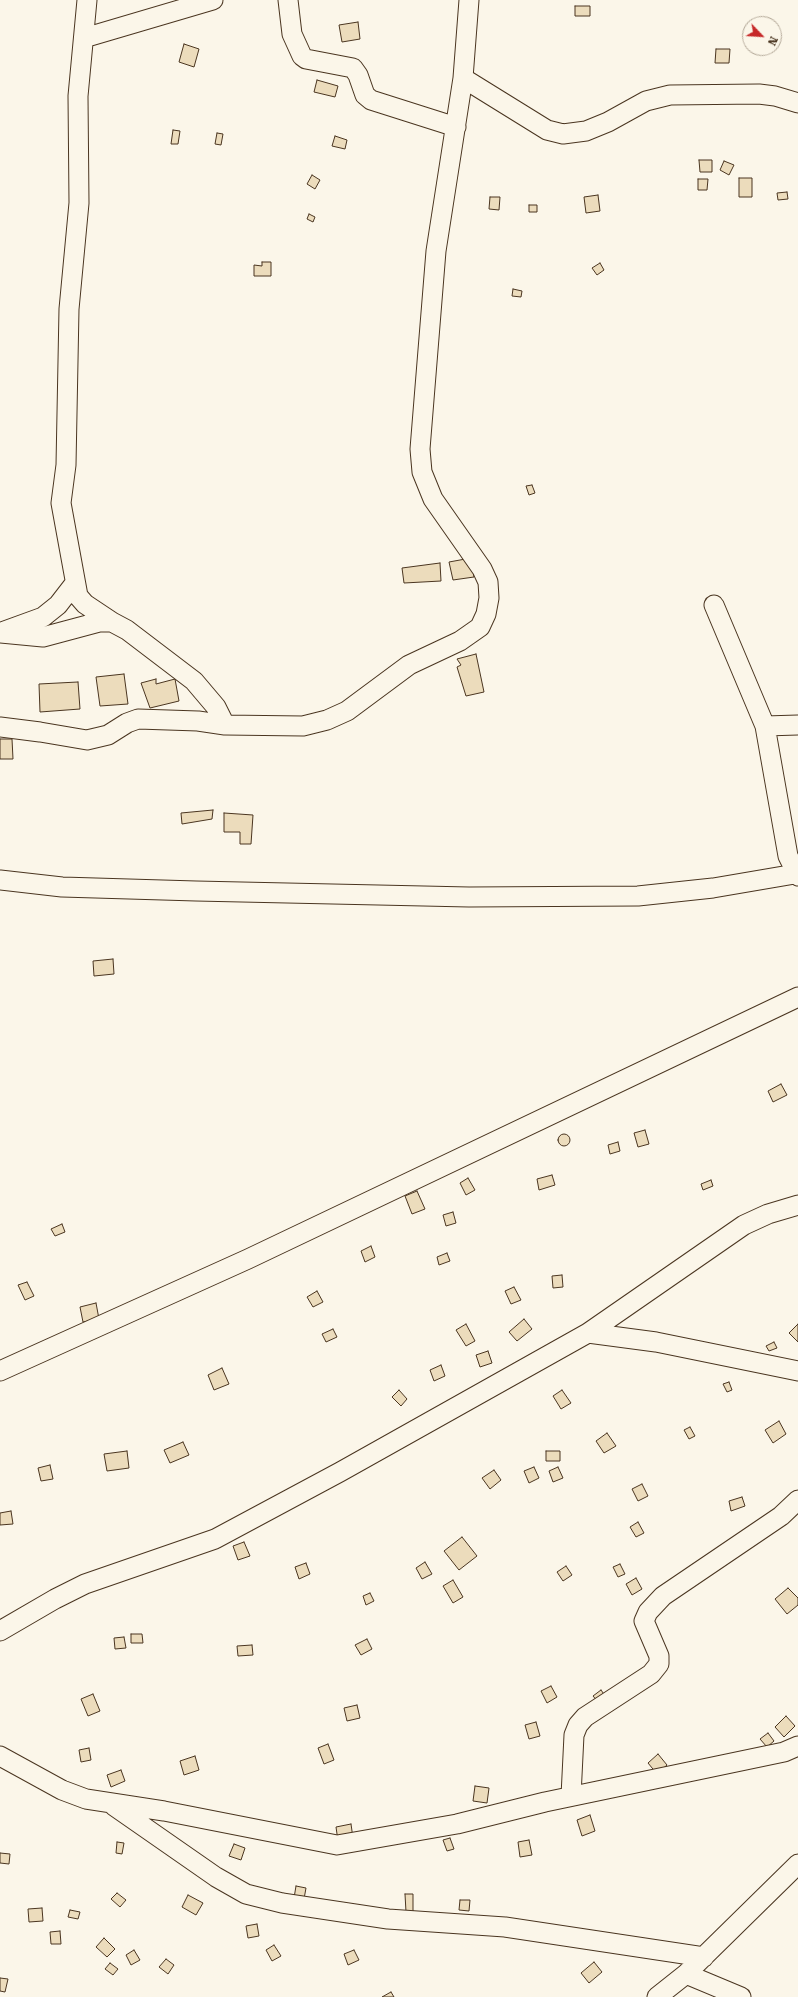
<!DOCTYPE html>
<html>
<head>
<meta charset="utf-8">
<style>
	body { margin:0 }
	#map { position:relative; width:798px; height:1997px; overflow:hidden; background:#fbf6e9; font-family:"Roboto Serif",serif }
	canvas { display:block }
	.north { position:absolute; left:742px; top:16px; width:40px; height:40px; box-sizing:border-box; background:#fbf6e9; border:1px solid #b4a999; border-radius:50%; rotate:115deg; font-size:11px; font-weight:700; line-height:16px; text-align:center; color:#4a3520 }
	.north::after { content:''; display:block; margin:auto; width:14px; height:18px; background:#c62828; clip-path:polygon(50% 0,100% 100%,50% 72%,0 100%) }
</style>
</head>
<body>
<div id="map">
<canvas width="798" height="1997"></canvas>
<div class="north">N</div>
</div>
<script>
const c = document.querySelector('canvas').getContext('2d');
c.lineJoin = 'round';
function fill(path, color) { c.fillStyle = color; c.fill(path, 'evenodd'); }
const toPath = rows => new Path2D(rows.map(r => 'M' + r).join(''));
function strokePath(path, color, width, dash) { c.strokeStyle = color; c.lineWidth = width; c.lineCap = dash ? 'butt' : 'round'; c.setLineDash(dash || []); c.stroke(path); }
const building = toPath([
	[575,6,590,6,590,16,575,16,575,6],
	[358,22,360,39,342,42,339,25,358,22],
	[184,44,199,49,194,67,179,62,184,44],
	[716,49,730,49,729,63,715,63,716,49],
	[317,80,338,86,335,97,314,92,317,80],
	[173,130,180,131,178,144,171,144,173,130],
	[217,133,223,134,221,145,215,144,217,133],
	[335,136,347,140,345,149,332,146,335,136],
	[699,160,712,160,712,172,700,172,699,160],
	[724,161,734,165,729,175,720,170,724,161],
	[312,175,320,180,315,189,307,184,312,175],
	[739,178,752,178,752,197,739,197,739,178],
	[698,179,708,179,707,190,698,190,698,179],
	[787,192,788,199,778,200,777,193,787,192],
	[598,195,600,211,586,213,584,197,598,195],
	[490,197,500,197,499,210,489,209,490,197],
	[529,205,537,205,537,212,529,212,529,205],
	[309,214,315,217,313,222,307,219,309,214],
	[262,262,271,262,271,276,254,276,254,265,262,266,262,262],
	[600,263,604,270,597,275,592,268,600,263],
	[513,289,522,291,521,297,512,296,513,289],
	[532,485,535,493,529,495,526,486,532,485],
	[471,558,474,577,453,580,449,562,471,558],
	[440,563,441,581,404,583,402,568,440,563],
	[476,654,484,692,466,696,457,667,461,665,457,659,476,654],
	[124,674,128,704,100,706,96,677,124,674],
	[156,679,156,684,175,679,179,701,150,708,141,683,156,679],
	[78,682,80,709,40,712,39,684,78,682],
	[0,739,12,739,13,759,0,759,0,739],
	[213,810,212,819,182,824,181,813,213,810],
	[224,813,253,815,251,844,240,844,240,832,224,832,224,813],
	[113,959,114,974,94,976,93,961,113,959],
	[781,1084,787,1095,773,1102,768,1091,781,1084],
	[645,1130,649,1144,638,1147,634,1133,645,1130],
	'558 1140a6 6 0 1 1 12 0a6 6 0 1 1-12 0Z',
	[618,1142,620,1151,610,1154,608,1145,618,1142],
	[552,1175,555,1185,539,1190,537,1179,552,1175],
	[468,1178,475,1190,466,1195,460,1183,468,1178],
	[711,1180,713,1186,703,1190,701,1184,711,1180],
	[417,1191,425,1209,412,1214,405,1196,417,1191],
	[453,1212,456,1223,446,1226,443,1215,453,1212],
	[62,1224,65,1232,55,1236,51,1229,62,1224],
	[371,1246,375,1257,365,1262,361,1251,371,1246],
	[447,1253,450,1261,439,1265,437,1257,447,1253],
	[562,1275,563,1287,553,1288,552,1276,562,1275],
	[27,1282,34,1296,25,1300,18,1285,27,1282],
	[514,1287,521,1300,511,1304,505,1291,514,1287],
	[317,1291,323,1302,313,1307,307,1297,317,1291],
	[96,1303,99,1319,83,1322,80,1307,96,1303],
	[524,1319,532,1329,517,1341,509,1332,524,1319],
	[466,1324,475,1341,466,1346,456,1330,466,1324],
	[798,1324,798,1342,789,1333,798,1324],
	[333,1329,337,1337,326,1342,322,1334,333,1329],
	[774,1342,777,1348,769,1351,766,1346,774,1342],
	[488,1351,492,1363,480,1367,476,1355,488,1351],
	[441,1365,445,1376,434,1381,430,1370,441,1365],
	[222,1368,229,1384,214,1390,208,1375,222,1368],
	[729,1382,732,1390,727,1392,723,1384,729,1382],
	[399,1390,407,1399,401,1406,392,1397,399,1390],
	[562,1390,571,1403,561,1409,553,1396,562,1390],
	[779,1421,786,1434,773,1443,765,1430,779,1421],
	[690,1427,695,1436,689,1439,684,1430,690,1427],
	[607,1433,616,1446,604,1453,596,1441,607,1433],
	[183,1442,189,1455,170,1463,164,1450,183,1442],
	[127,1451,129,1468,107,1471,104,1454,127,1451],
	[546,1451,560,1451,560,1461,546,1461,546,1451],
	[50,1465,53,1479,41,1481,38,1468,50,1465],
	[534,1467,539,1478,529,1483,524,1471,534,1467],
	[558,1467,563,1478,553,1482,549,1471,558,1467],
	[494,1470,501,1480,490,1489,482,1478,494,1470],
	[642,1484,648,1496,638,1501,632,1489,642,1484],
	[742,1497,745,1506,731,1511,729,1501,742,1497],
	[11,1511,13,1524,0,1525,0,1513,11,1511],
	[638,1522,644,1533,636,1537,630,1527,638,1522],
	[462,1537,477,1556,459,1570,444,1551,462,1537],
	[244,1542,250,1556,238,1560,233,1546,244,1542],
	[425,1562,432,1574,422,1579,416,1568,425,1562],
	[306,1563,310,1574,299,1579,295,1567,306,1563],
	[620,1564,625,1574,618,1577,613,1567,620,1564],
	[566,1566,572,1575,563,1581,557,1572,566,1566],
	[636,1578,642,1589,632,1595,626,1584,636,1578],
	[453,1580,463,1597,453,1603,443,1586,453,1580],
	[788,1588,798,1598,798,1605,787,1614,775,1599,788,1588],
	[370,1593,374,1601,366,1605,363,1596,370,1593],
	[131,1634,142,1634,143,1643,131,1643,131,1634],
	[124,1637,126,1648,115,1649,114,1638,124,1637],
	[367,1639,372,1649,361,1655,355,1645,367,1639],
	[252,1645,253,1655,238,1656,237,1646,252,1645],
	[551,1686,557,1697,547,1703,541,1691,551,1686],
	[601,1690,606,1697,599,1703,593,1696,601,1690],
	[93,1694,100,1711,88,1716,81,1699,93,1694],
	[357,1705,360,1718,347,1721,344,1708,357,1705],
	[786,1716,795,1726,784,1737,775,1727,786,1716],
	[536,1722,540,1736,529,1739,525,1725,536,1722],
	[768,1733,774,1741,767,1747,760,1739,768,1733],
	[328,1744,334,1760,324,1764,318,1748,328,1744],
	[89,1748,91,1760,81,1762,79,1750,89,1748],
	[658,1754,667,1765,657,1774,648,1763,658,1754],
	[195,1756,199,1770,184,1775,180,1761,195,1756],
	[121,1770,125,1781,111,1787,107,1775,121,1770],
	[475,1786,489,1788,487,1803,473,1801,475,1786],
	[590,1815,595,1831,582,1836,577,1820,590,1815],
	[351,1824,353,1838,338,1841,336,1827,351,1824],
	[450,1838,454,1849,447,1851,443,1840,450,1838],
	[529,1840,532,1855,520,1857,518,1842,529,1840],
	[117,1842,124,1843,122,1854,116,1853,117,1842],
	[234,1844,245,1848,241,1860,229,1856,234,1844],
	[0,1853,10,1854,9,1864,0,1863,0,1853],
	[296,1886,306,1888,304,1899,294,1898,296,1886],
	[117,1893,126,1900,120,1907,111,1899,117,1893],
	[405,1894,413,1894,413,1912,406,1912,405,1894],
	[188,1895,203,1903,196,1915,182,1907,188,1895],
	[460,1900,470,1900,469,1911,459,1910,460,1900],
	[42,1908,43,1921,29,1922,28,1909,42,1908],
	[70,1910,80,1912,78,1919,68,1917,70,1910],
	[257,1924,259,1936,248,1938,246,1926,257,1924],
	[60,1931,61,1944,51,1944,50,1932,60,1931],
	[104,1938,115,1949,107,1957,96,1947,104,1938],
	[274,1945,281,1956,272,1961,266,1950,274,1945],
	[134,1950,140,1960,131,1965,126,1955,134,1950],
	[354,1950,359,1960,348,1965,344,1954,354,1950],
	[166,1959,174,1965,168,1974,159,1967,166,1959],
	[594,1962,602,1972,589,1983,581,1973,594,1962],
	[110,1963,118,1969,113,1975,105,1969,110,1963],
	[0,1978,8,1979,5,1992,0,1991,0,1978],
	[391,1992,394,1997,382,1997,391,1992]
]);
fill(building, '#ecdcbc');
strokePath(building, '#4a3520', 1);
const minor = toPath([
	[87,0,78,96,79,203,69,309,66,465,61,503,78,596,85,604,112,622],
	[288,0,292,34,302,56,306,59,353,68,358,75,365,95,371,100,456,127],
	[84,38,213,0],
	[463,78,547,130,563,134,586,131,608,122,646,101,670,95,759,94,775,96,798,103],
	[714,605,765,726,788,856,798,876],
	[2,632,43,617,58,605,75,583],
	[0,633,43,637,99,622,112,622,127,630,194,681,216,707,225,725],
	[765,726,798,725],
	[0,727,40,732,87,740,108,735,127,723,138,719,198,721,225,725,303,726,327,720,347,711,409,665,460,641,480,627,486,614,489,598,488,582,482,569,433,499,422,472,420,449,436,251,463,78,469,0],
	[0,880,62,887,196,891,469,897,638,896,713,888,795,874],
	[588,1333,656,1342,798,1371],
	[0,1371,248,1259,798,997],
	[0,1631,55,1599,85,1584,215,1539,340,1472,588,1333,744,1225,768,1214,798,1205],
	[0,1756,62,1790,86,1799,164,1811,337,1845,457,1824,545,1802,784,1752,798,1746],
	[571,1796,574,1735,578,1725,585,1717,651,1674,659,1664,659,1656,644,1621,648,1612,663,1596,781,1516,798,1500],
	[114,1806,216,1877,246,1894,282,1903,388,1919,505,1927,704,1957],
	[686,1974,741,1997],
	[657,1997,686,1974,798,1864]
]);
strokePath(minor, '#4a3520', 21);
strokePath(minor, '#fbf6e9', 19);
</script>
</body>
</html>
